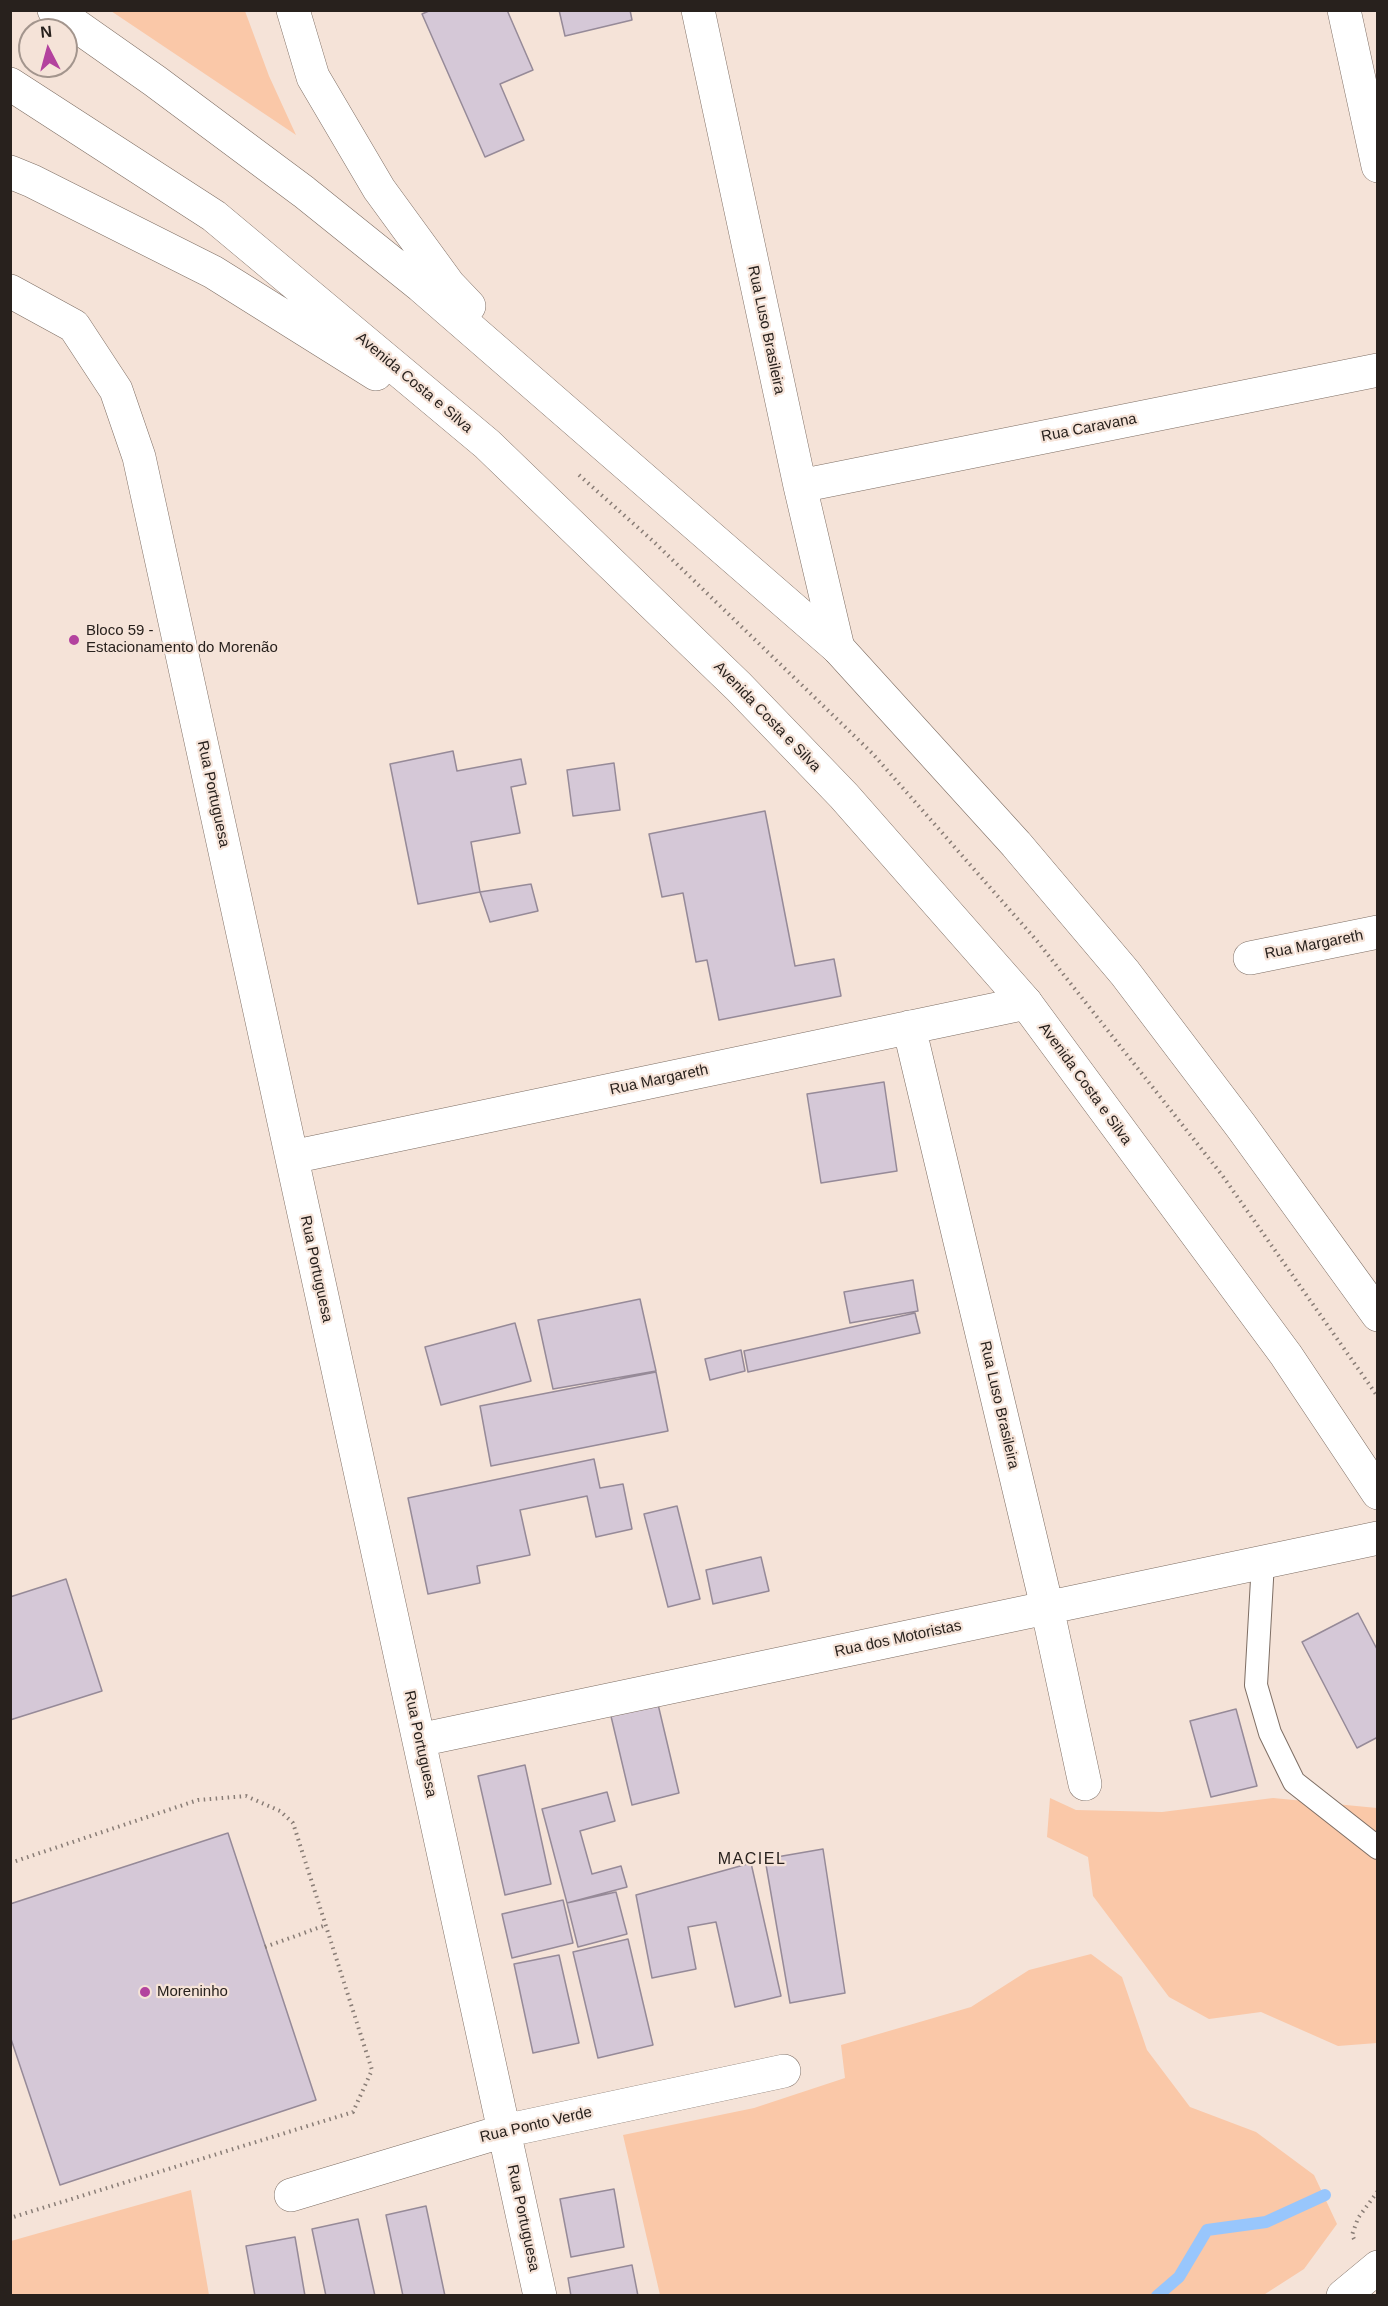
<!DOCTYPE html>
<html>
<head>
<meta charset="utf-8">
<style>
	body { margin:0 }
	#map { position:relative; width:1388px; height:2306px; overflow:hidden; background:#f5e3d8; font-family:Helvetica,sans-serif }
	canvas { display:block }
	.frame { position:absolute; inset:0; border:12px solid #28211d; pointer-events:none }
	.north { position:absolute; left:18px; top:18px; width:60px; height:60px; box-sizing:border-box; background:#f5e3d8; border:2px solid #a3958d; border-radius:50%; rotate:354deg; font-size:16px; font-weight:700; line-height:24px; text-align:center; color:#28211d }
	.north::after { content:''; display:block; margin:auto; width:21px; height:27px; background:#b3429e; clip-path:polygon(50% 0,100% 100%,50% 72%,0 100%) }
</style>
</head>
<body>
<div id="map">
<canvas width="1388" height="2306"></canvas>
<div class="frame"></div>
<div class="north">N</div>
</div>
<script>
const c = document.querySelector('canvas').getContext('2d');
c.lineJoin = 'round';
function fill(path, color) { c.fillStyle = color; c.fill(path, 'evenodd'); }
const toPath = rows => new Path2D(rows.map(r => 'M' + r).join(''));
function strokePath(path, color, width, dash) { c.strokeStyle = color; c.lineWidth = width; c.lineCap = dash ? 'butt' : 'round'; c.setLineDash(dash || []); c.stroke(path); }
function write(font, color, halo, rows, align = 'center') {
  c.font = font + ' Helvetica,sans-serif'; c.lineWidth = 4.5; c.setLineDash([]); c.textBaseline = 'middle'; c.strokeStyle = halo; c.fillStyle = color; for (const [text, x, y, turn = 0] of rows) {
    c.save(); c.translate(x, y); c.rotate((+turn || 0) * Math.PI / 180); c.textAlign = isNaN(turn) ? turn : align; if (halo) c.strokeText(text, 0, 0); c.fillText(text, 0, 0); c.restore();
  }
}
fill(toPath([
	[111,11,245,11,269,76,296,135],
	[1050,1798,1076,1810,1162,1812,1273,1798,1377,1808,1377,2043,1338,2046,1261,2012,1209,2019,1169,1997,1093,1896,1088,1857,1047,1837],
	[1091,1954,1122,1977,1147,2050,1190,2107,1256,2132,1314,2175,1337,2224,1304,2269,1262,2296,660,2295,623,2135,754,2108,845,2078,841,2045,971,2007,1029,1970],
	[191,2190,209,2295,11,2295,11,2241]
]), '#fac8a8');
strokePath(toPath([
	[1157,2296,1179,2277,1207,2230,1266,2222,1325,2195]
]), '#98c6fc', 12);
const building = toPath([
	[431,10,507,10,533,70,500,84,524,140,485,157,422,14,431,10],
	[559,10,630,10,632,20,565,36,559,10],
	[453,751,457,771,521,759,526,784,511,787,520,833,471,842,480,892,418,904,390,764,453,751],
	[614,763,620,810,573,816,567,770,614,763],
	[765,811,795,966,834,959,841,996,719,1020,707,960,696,962,683,893,662,897,649,834,765,811],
	[531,884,538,911,490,922,480,892,531,884],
	[884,1082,897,1171,821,1183,807,1094,884,1082],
	[913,1280,918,1311,850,1323,844,1292,913,1280],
	[640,1299,656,1371,553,1389,538,1320,640,1299],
	[915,1313,920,1333,748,1372,744,1351,915,1313],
	[515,1323,531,1381,441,1405,425,1347,515,1323],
	[741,1350,745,1371,710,1380,705,1359,741,1350],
	[656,1372,668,1431,491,1466,480,1406,656,1372],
	[594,1459,600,1488,623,1484,632,1529,596,1537,587,1496,520,1510,530,1555,477,1566,480,1583,428,1594,408,1498,594,1459],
	[677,1506,700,1599,668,1607,644,1514,677,1506],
	[761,1557,769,1591,713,1604,706,1570,761,1557],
	[66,1579,102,1691,10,1720,10,1597,66,1579],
	[1358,1613,1378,1651,1378,1737,1357,1748,1302,1642,1358,1613],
	[657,1700,679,1793,632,1805,610,1712,657,1700],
	[1236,1709,1257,1786,1211,1797,1190,1721,1236,1709],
	[525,1765,551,1884,505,1895,478,1776,525,1765],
	[607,1792,615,1821,580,1831,592,1874,621,1866,627,1887,567,1903,542,1809,607,1792],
	[228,1833,316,2100,60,2185,10,2036,10,1904,228,1833],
	[823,1849,845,1993,790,2003,765,1859,823,1849],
	[751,1863,781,1996,735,2007,716,1922,688,1927,696,1969,652,1978,636,1895,751,1863],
	[616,1892,627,1934,578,1947,567,1903,616,1892],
	[563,1900,573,1943,512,1958,502,1914,563,1900],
	[628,1939,653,2045,598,2058,573,1952,628,1939],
	[559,1955,579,2043,533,2053,514,1964,559,1955],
	[614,2189,624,2247,571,2257,560,2199,614,2189],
	[426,2206,445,2296,403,2296,386,2215,426,2206],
	[358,2219,375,2296,326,2296,312,2229,358,2219],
	[295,2237,305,2296,255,2296,246,2246,295,2237],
	[632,2265,638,2296,571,2296,568,2278,632,2265]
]);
fill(building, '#d5c8d7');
strokePath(building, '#968a98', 1.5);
const service = toPath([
	[1263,1562,1256,1685,1270,1733,1294,1782,1378,1848]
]);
const minor = toPath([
	[698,10,800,486,838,648],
	[1344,10,1378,166],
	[10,291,74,326,116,390,139,457,540,2296],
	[800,486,1378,370],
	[1250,958,1378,932],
	[909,1027,1047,1607,1085,1784],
	[292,1157,1026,1003],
	[419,1740,1378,1538],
	[291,2195,504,2131,784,2071]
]);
const secondary = toPath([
	[1343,2296,1378,2267]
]);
const primary = toPath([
	[54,10,155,81,304,192,421,286,838,648,1016,844,1125,973,1241,1126,1378,1315],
	[293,10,313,77,379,189,449,285,469,306],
	[10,84,214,216,487,444,739,687,844,796,1026,1003,1286,1355,1378,1493],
	[10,172,32,181,213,272,376,374]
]);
strokePath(service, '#7e6e64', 24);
strokePath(minor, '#7e6e64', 34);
strokePath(secondary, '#7e6e64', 34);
strokePath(primary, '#7e6e64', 34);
strokePath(toPath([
	[579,475,653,541,873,754,1037,941,1222,1175,1378,1397],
	[10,1863,198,1800,246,1796,280,1811,293,1823,372,2070,353,2112,10,2218],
	[265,1947,326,1925],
	[1354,2239,1352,2235,1358,2218,1378,2191]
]), '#897d76', 4, [1.5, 4.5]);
strokePath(service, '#fff', 22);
strokePath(minor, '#fff', 33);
strokePath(secondary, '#fff', 33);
strokePath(primary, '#fff', 33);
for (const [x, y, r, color] of [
	[74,640,6,"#b3429e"],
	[145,1992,6,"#b3429e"]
]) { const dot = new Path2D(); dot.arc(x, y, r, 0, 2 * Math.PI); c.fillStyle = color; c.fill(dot); strokePath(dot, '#f5e3d8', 2); }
write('15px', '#28211d', '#f5e3d8', [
	["Rua Luso Brasileira",766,330,78],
	["Avenida Costa e Silva",414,383,40],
	["Rua Caravana",1089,428,-11],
	["Avenida Costa e Silva",767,717,46],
	["Rua Portuguesa",213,794,78],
	["Rua Margareth",1314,945,-11],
	["Rua Margareth",659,1080,-12],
	["Avenida Costa e Silva",1085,1084,54],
	["Rua Portuguesa",316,1269,78],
	["Rua Luso Brasileira",999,1405,77],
	["Rua dos Motoristas",898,1639,-12],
	["Rua Portuguesa",420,1744,78],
	["Rua Ponto Verde",536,2125,-13],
	["Rua Portuguesa",523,2218,78]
]);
write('15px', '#28211d', '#f5e3d8', [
	["Bloco 59 -",86,631],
	["Estacionamento do Morenão",86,648],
	["Moreninho",157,1992]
], 'left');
c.letterSpacing = '1.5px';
write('16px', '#28211d', '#f5e3d8', [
	["MACIEL",752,1860]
]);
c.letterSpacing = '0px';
</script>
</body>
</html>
